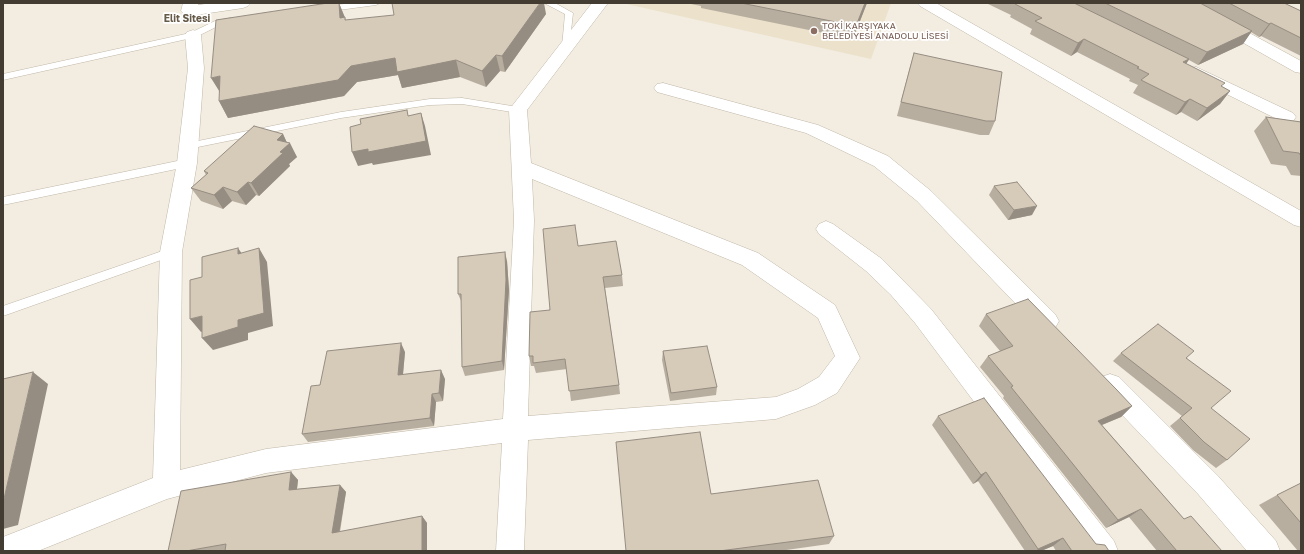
<!DOCTYPE html>
<html>
<head>
<meta charset="utf-8">
<style>
	body { margin:0 }
	#map { position:relative; width:1304px; height:554px; overflow:hidden; background:#f2ece1; font-family:"Golos Text",sans-serif }
	canvas { display:block }
	.frame { position:absolute; inset:0; border:4px solid #433c32; pointer-events:none }
</style>
</head>
<body>
<div id="map">
<canvas width="1304" height="554"></canvas>
<div class="frame"></div>
</div>
<script>
const c = document.querySelector('canvas').getContext('2d');
c.lineJoin = 'round';
function fill(path, color) { c.fillStyle = color; c.fill(path, 'evenodd'); }
const toPath = rows => new Path2D(rows.map(r => 'M' + r).join(''));
function strokePath(path, color, width, dash) { c.strokeStyle = color; c.lineWidth = width; c.lineCap = dash ? 'butt' : 'round'; c.setLineDash(dash || []); c.stroke(path); }
function write(font, color, halo, rows, align = 'center') {
  c.font = font + ' "Golos Text",sans-serif'; c.lineWidth = 3.5; c.setLineDash([]); c.textBaseline = 'middle'; c.strokeStyle = halo; c.fillStyle = color; for (const [text, x, y, turn = 0] of rows) {
    c.save(); c.translate(x, y); c.rotate((+turn || 0) * Math.PI / 180); c.textAlign = isNaN(turn) ? turn : align; if (halo) c.strokeText(text, 0, 0); c.fillText(text, 0, 0); c.restore();
  }
}
fill(toPath([
	[622,3,891,3,871,59]
]), '#ece1ca');
const lane = toPath([
	[354,3,380,3,376,5,324,12,320,9,324,6,354,3],
	[544,3,555,3,573,13,569,49,566,50,562,47,565,14,544,3],
	[230,18,233,19,233,23,220,25,196,37,3,80,3,74,190,33,215,21,230,18],
	[462,98,518,107,523,110,518,113,462,104,430,105,341,118,188,149,183,146,188,143,341,112,430,99,462,98],
	[187,159,192,163,191,166,3,205,3,197,187,159],
	[171,248,175,249,177,252,175,255,3,316,3,306,171,248]
]);
const street = toPath([
	[183,3,199,3,198,5,212,3,251,3,248,6,243,8,189,16,184,14,181,11,183,3],
	[592,3,608,3,527,110,531,163,758,253,835,305,860,358,837,393,815,405,776,419,528,440,524,551,496,551,502,443,266,473,167,499,38,551,3,551,3,537,153,478,160,252,177,163,188,68,185,35,187,32,193,30,199,32,201,35,204,68,197,163,182,252,180,470,266,449,503,419,514,220,509,110,592,3],
	[532,179,742,265,818,318,835,356,819,377,798,389,776,397,528,416,534,220,532,179],
	[917,3,936,3,1301,211,1301,227,1294,225,920,6,917,3],
	[1175,3,1194,3,1301,61,1301,73,1295,72,1178,6,1175,3],
	[1196,67,1293,113,1296,117,1293,121,1287,123,1281,121,1190,76,1188,72,1190,68,1196,67],
	[663,83,818,125,888,156,931,191,1055,314,1059,321,1055,328,1047,330,1039,328,917,201,874,166,806,133,657,92,654,88,657,84,663,83],
	[826,221,833,224,882,259,931,309,1114,541,1118,551,1086,551,915,323,891,295,866,271,819,234,816,229,819,224,826,221],
	[1110,374,1119,377,1218,476,1276,541,1280,551,1247,551,1198,494,1101,393,1098,385,1101,377,1110,374]
]);
strokePath(lane, '#c0b7a7', 1);
strokePath(street, '#c0b7a7', 1);
fill(lane, '#fff');
fill(street, '#fff');
fill(toPath([
	[328,3,339,3,346,20,546,14,505,72,500,71,486,87,460,77,402,88,398,75,357,82,344,96,228,118,219,101],
	[686,3,867,3,853,39,701,8,701,6],
	[986,3,1284,3,1301,11,1301,56,1261,36,1259,37,1251,32,1243,44,1198,65,1189,60,1186,64,1222,87,1230,91,1220,104,1197,121,1181,112,1176,115,1133,93,1138,85,1129,81,1130,79,1077,52,1071,56,1030,34,1032,29,1010,17,1011,15],
	[914,53,995,121,989,135,980,135,897,116,910,67],
	[1266,117,1301,122,1301,176,1291,175,1286,166,1271,164,1254,131],
	[283,134,287,143,297,157,289,164,290,166,259,196,256,195,246,205,232,201,223,209,201,201,191,188,206,175,204,171],
	[994,186,1032,215,1008,220,989,195],
	[578,246,622,275,623,286,605,288,619,385,620,394,571,401,567,369,536,373,534,366,531,366,529,356],
	[507,261,509,290,504,370,465,376,462,367,462,303,458,294],
	[986,314,1132,406,1121,417,1102,425,1184,519,1222,551,1157,551,1129,517,1106,528,1003,398,1004,396,980,367,988,356,1000,351,979,326],
	[663,351,717,387,716,395,670,401,662,360],
	[405,352,403,375,445,379,443,401,436,402,434,426,308,442,302,434,320,385],
	[1121,353,1187,358,1211,408,1227,460,1216,468,1193,450,1170,426,1182,416,1113,361],
	[938,416,1096,544,1109,551,1056,551,1053,546,1041,551,1025,551,978,481,973,484,932,425],
	[291,472,298,480,297,489,340,485,346,492,340,532,422,516,427,523,427,551,168,551],
	[1301,483,1301,551,1298,551,1259,505,1277,495],
	[834,536,829,544,779,551,626,551]
]), '#b8ae9f');
fill(toPath([
	[339,3,345,18,340,18],
	[540,3,544,3,546,14,505,72,502,56],
	[865,3,867,3,853,39,856,26],
	[1271,23,1261,36,1259,37,1269,24],
	[1252,31,1243,44,1198,65,1207,52],
	[1084,39,1077,52,1071,56,1078,43],
	[496,55,500,71,486,87,482,71],
	[395,58,456,60,460,77,402,88,398,75,357,82,344,96,228,118,219,101,351,66],
	[1189,59,1181,72,1183,62],
	[220,76,221,94,211,78],
	[1230,91,1220,104,1197,121,1207,108],
	[1190,99,1181,112,1176,115,1185,102],
	[421,113,425,126,431,155,373,165,372,163,358,166,352,152],
	[283,134,288,145,290,143,297,157,289,164,290,166,259,196,251,183,277,140],
	[248,182,256,195,246,205,237,192],
	[223,187,232,201,223,209,214,195],
	[1037,206,1032,215,1008,220,1014,210],
	[238,248,247,261,238,254],
	[259,248,267,262,273,326,248,333,248,340,213,350,202,338],
	[505,252,507,261,509,290,504,370,502,361],
	[202,316,212,328,201,332,190,319],
	[401,343,405,352,402,384,398,375],
	[441,370,445,379,443,401,439,393],
	[33,372,48,384,18,525,3,529,3,503],
	[432,394,436,402,434,426,430,418],
	[1132,406,1121,417,1087,431,1098,421],
	[291,472,298,480,296,497,289,490],
	[986,472,978,481,973,484,981,475],
	[340,485,346,492,338,540,332,533],
	[1141,509,1129,517,1106,528,1118,520],
	[422,516,427,523,427,551,422,551],
	[1063,538,1053,546,1041,551,1036,551,1038,549]
]), '#968d82');
const building = toPath([
	[328,3,339,3,340,18,345,17,345,20,394,15,392,3,540,3,502,56,496,55,482,71,456,60,397,72,395,58,351,66,338,80,219,101,220,76,211,78,216,20,328,3],
	[741,3,865,3,856,26,741,3],
	[1016,3,1074,3,1189,59,1183,62,1225,83,1221,86,1230,91,1207,108,1190,99,1185,102,1141,80,1149,74,1137,68,1139,67,1084,39,1078,43,1035,21,1042,18,1015,4,1016,3],
	[1105,3,1200,3,1252,31,1207,52,1105,3],
	[1229,3,1284,3,1301,11,1301,38,1271,23,1269,24,1229,3],
	[914,53,1002,72,995,121,986,121,901,102,914,53],
	[407,110,408,116,421,113,426,141,368,152,368,149,352,152,350,127,361,124,360,119,407,110],
	[1266,117,1301,122,1301,156,1299,153,1283,151,1266,117],
	[254,126,283,134,277,140,290,143,280,152,283,153,251,183,248,182,237,192,223,187,214,195,191,188,208,173,204,171,254,126],
	[1017,182,1037,206,1014,210,994,186,1017,182],
	[575,225,578,246,616,241,622,275,603,277,619,385,569,391,565,359,533,363,533,356,529,356,530,312,550,310,543,229,575,225],
	[238,248,238,254,259,248,264,313,238,320,238,327,202,338,202,316,190,319,190,280,202,277,202,257,238,248],
	[505,252,506,280,502,361,462,367,461,294,458,294,458,257,505,252],
	[1028,299,1116,389,1132,406,1098,421,1184,519,1191,516,1222,551,1177,551,1141,509,1118,520,1011,387,1013,386,988,356,1013,346,986,314,1028,299],
	[1158,324,1194,351,1186,358,1231,391,1211,408,1250,439,1227,460,1204,442,1180,418,1192,408,1121,353,1158,324],
	[401,343,398,375,441,370,439,393,432,394,430,418,302,434,311,386,320,385,327,351,401,343],
	[707,346,717,387,671,393,663,351,707,346],
	[33,372,3,503,3,379,33,372],
	[984,398,1096,544,1105,545,1109,551,1072,551,1063,538,1038,549,986,472,981,475,938,416,984,398],
	[700,432,711,494,818,480,834,536,719,551,626,551,616,442,700,432],
	[291,472,289,490,340,485,332,533,422,516,422,551,225,551,226,544,186,551,168,551,181,491,291,472],
	[1301,483,1301,523,1277,495,1301,483]
]);
fill(building, '#d6cab9');
strokePath(building, '#968d82', 1);
for (const [x, y, r, color] of [
	[814,31,4,"#8d6e63"]
]) { const dot = new Path2D(); dot.arc(x, y, r, 0, 2 * Math.PI); c.fillStyle = color; c.fill(dot); strokePath(dot, '#fff', 1.5); }
write('9px', '#785e54', '#fff', [
	["TOKİ KARŞIYAKA",822,26],
	["BELEDİYESİ ANADOLU LİSESİ",822,36]
], 'left');
write('bold 10px', '#665a49', '#fff', [
	["Elit Sitesi",187,19]
]);
</script>
</body>
</html>
